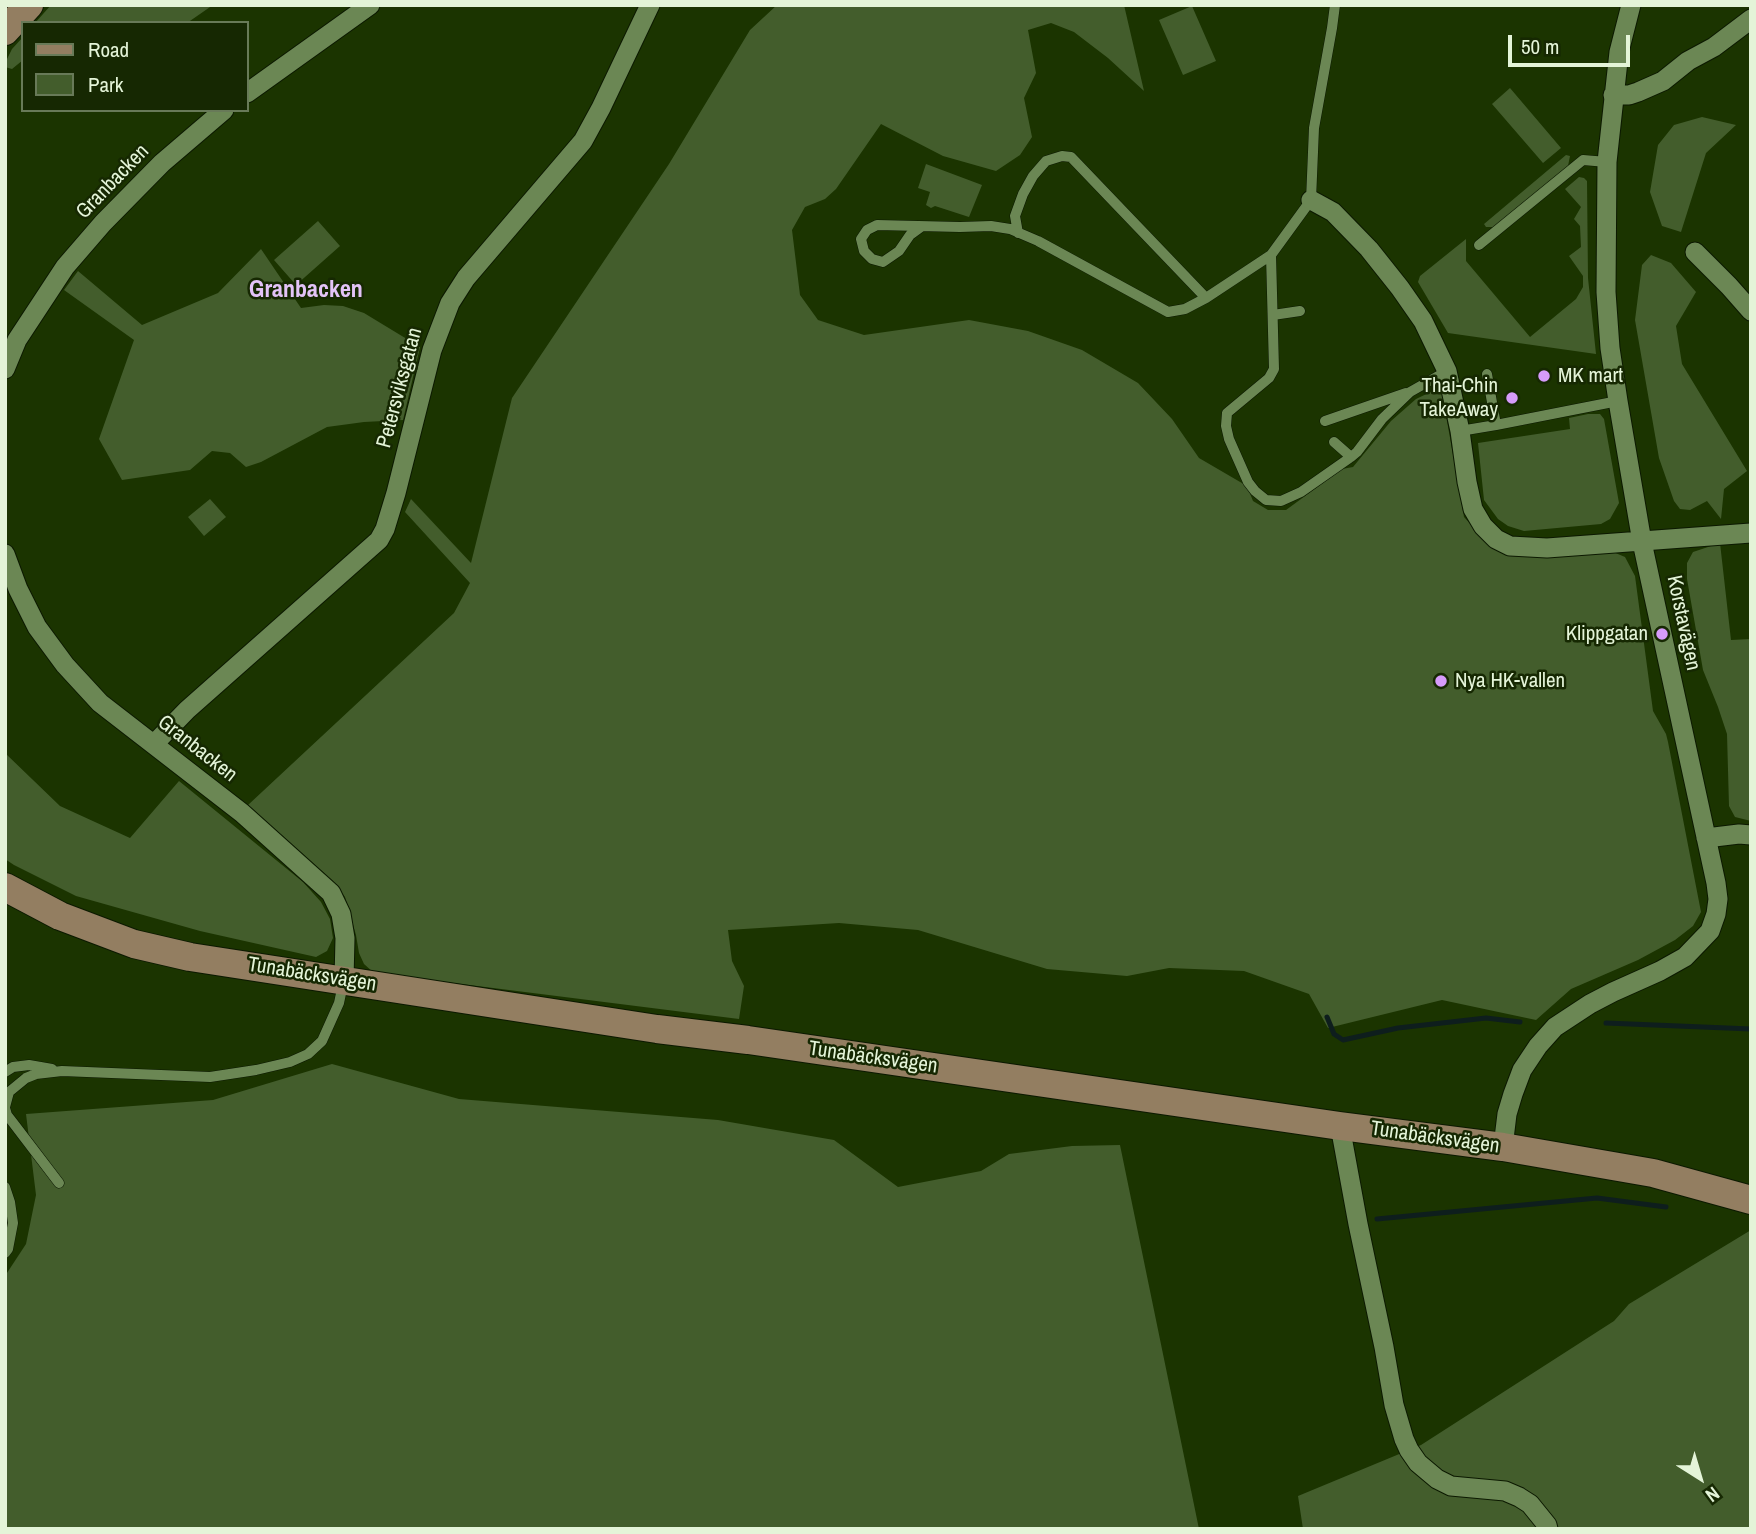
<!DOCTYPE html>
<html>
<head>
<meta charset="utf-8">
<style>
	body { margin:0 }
	#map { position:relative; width:1756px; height:1534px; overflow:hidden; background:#1b3400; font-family:"Archivo Narrow",sans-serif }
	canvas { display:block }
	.frame { position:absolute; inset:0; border:7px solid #e4f4d8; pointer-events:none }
	.legend { position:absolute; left:21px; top:21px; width:228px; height:91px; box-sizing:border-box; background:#162802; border:2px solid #687a58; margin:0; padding:9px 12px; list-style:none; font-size:21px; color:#e4f4d8 }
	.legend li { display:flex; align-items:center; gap:14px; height:35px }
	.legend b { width:35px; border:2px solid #687a58 }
	.north { position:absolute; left:1665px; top:1443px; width:70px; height:70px; -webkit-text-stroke:5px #162802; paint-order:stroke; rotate:143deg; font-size:19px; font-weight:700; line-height:28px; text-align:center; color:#e4f4d8 }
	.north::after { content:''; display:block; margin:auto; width:24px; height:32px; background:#e4f4d8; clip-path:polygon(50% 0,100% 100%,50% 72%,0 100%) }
	.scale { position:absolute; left:1508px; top:35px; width:122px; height:32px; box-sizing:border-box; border:4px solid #e4f4d8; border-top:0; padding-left:9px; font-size:21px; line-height:24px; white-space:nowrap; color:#e4f4d8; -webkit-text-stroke:5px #162802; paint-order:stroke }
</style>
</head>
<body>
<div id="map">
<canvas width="1756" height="1534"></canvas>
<div class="frame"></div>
<ul class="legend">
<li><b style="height:9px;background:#937e61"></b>Road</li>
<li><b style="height:19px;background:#435d2c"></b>Park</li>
</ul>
<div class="north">N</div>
<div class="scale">50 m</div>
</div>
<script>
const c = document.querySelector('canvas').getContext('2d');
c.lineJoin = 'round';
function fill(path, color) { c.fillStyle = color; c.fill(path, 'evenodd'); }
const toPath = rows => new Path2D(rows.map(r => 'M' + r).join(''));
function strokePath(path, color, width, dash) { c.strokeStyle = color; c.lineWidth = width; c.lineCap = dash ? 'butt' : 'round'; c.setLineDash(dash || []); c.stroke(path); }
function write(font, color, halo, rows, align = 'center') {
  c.font = font + ' "Archivo Narrow",sans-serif'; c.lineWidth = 5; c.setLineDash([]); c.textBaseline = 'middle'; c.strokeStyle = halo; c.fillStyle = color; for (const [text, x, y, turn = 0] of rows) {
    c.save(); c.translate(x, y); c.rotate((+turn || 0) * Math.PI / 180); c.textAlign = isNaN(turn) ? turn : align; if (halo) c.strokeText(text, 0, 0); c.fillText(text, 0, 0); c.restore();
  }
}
fill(toPath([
	[51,5,213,5,187,23,35,23],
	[777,5,1124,5,1144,91,1108,58,1074,32,1051,23,1028,30,1036,73,1024,98,1032,137,1020,155,996,171,943,156,881,124,836,189,825,199,805,207,792,230,800,295,818,320,864,335,969,320,1028,331,1082,350,1138,383,1172,419,1199,458,1247,486,1253,501,1268,510,1286,510,1342,469,1353,467,1391,421,1416,399,1441,387,1464,517,1483,538,1503,552,1527,557,1606,549,1625,557,1635,576,1653,711,1666,734,1668,742,1701,912,1693,926,1675,940,1638,960,1571,989,1536,1020,1442,1000,1328,1028,1309,994,1244,971,1169,968,1127,976,1047,969,918,930,839,923,728,930,732,961,744,986,739,1019,374,973,364,964,359,953,356,935,345,897,332,880,248,805,454,613,470,583,405,512,411,499,471,563,512,398,669,164,750,30],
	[1192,6,1216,61,1183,75,1159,20],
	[23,37,23,60,12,69,5,67,5,63,12,49],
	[1510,88,1561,148,1543,163,1492,104],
	[1702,117,1736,125,1706,153,1681,232,1662,226,1650,192,1658,145,1674,125],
	[1566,155,1570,156,1568,166,1564,170,1495,227,1486,227,1484,224],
	[926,164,982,185,969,217,935,206,931,208,926,205,930,192,918,188],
	[1579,177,1584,178,1587,181,1588,278,1596,354,1448,333,1418,282,1420,276,1466,239,1466,261,1530,337,1576,299,1583,287,1583,276,1569,256,1581,247,1580,226,1574,219,1581,207,1565,189],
	[318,221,340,246,296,285,274,260],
	[261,249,301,308,324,305,343,306,364,313,420,347,403,420,364,422,327,427,261,462,246,467,230,453,212,451,190,470,122,480,99,439,134,340,64,290,78,271,142,325,218,293],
	[1651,255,1671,263,1696,292,1676,326,1682,364,1747,471,1724,489,1721,519,1707,501,1690,510,1680,509,1674,501,1659,458,1635,320,1642,265],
	[1588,414,1600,414,1604,419,1619,503,1610,519,1601,524,1524,531,1508,526,1498,519,1484,500,1478,443,1570,429,1569,418],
	[210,499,226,517,204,536,188,517],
	[1720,543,1731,640,1751,639,1751,821,1735,817,1729,806,1727,734,1718,707,1703,670,1687,579,1687,563,1693,552],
	[5,753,60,806,130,838,179,781,303,882,321,902,330,919,333,938,327,951,316,957,200,931,76,896,14,865,5,859],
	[332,1064,459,1099,718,1120,834,1140,898,1187,981,1171,1009,1154,1072,1146,1120,1145,1199,1529,5,1529,5,1276,26,1244,36,1195,26,1114,213,1100],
	[1751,1230,1751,1529,1303,1529,1298,1496,1421,1445,1614,1321,1629,1304]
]), '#435d2c');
strokePath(toPath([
	[1327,1017,1334,1034,1343,1040,1398,1028,1486,1018,1520,1022],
	[1606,1023,1751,1029],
	[1377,1219,1597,1198,1666,1207]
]), '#0e1e1d', 5);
const lane = toPath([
	[1335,5,1332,28,1314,128,1311,200,1271,255,1274,369,1269,378,1227,413,1226,426,1229,439,1248,482,1255,491,1266,500,1281,501,1301,492,1351,457,1357,452,1382,419,1410,392,1447,371],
	[921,227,910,235,899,251,883,262,872,259,864,251,861,239,867,230,877,225,960,227,991,226,1010,229,1038,241,1168,312,1185,309,1206,298,1271,255],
	[1018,233,1015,216,1023,194,1033,176,1046,161,1062,156,1071,157,1206,298],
	[1479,245,1583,160,1607,162],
	[1273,315,1300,311],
	[1487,374,1496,425,1618,401],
	[1325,421,1406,393],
	[1460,431,1496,425],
	[1334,442,1351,457],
	[5,1072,13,1067,29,1065,52,1069],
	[5,1107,9,1092,26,1078,36,1074,62,1071,210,1077,256,1070,290,1062,308,1054,322,1041,339,1003,343,984],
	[5,1108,7,1115,14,1124,59,1183],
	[5,1187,10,1202,13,1223,8,1249,5,1253]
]);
const street = toPath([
	[247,93,370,5],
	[1613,95,1629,95,1638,92,1663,81,1688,61,1714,47,1751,19],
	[1311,200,1333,212,1369,249,1400,288,1423,321,1447,371,1460,431,1467,482,1473,509,1483,526,1496,539,1510,546,1547,548,1751,533],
	[1695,252,1729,286,1751,311],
	[5,369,17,340,65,267,103,223,162,163,224,110],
	[5,554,18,589,37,627,65,665,100,703,242,813,331,893,341,914,345,938,344,980],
	[154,744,187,710,379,540,385,529,396,493,432,350,450,303,466,278,583,141,601,108,650,5],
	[1706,838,1739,834,1751,835],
	[1340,1126,1358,1224,1384,1347,1394,1405,1404,1439,1409,1450,1418,1463,1437,1479,1451,1486,1505,1491,1519,1497,1530,1504,1547,1525,1548,1529],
	[1503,1147,1507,1114,1513,1094,1522,1070,1538,1046,1555,1027,1590,1004,1613,992,1660,971,1685,957,1710,931,1716,914,1718,899,1716,883,1642,542,1618,401,1610,348,1606,292,1607,162,1619,52,1631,5]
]);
const secondary = toPath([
	[5,31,29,5],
	[5,887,60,916,134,944,190,957,657,1029,748,1040,1340,1126,1503,1147,1653,1173,1751,1200]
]);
strokePath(lane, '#0c1901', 11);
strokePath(street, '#0c1901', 21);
strokePath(secondary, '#0c1901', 30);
strokePath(lane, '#6b8754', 10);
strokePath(street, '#6b8754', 19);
strokePath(secondary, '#937e61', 28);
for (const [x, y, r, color] of [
	[1544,376,7,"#d69bfa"],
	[1512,398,7,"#d69bfa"],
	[1662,634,7,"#d69bfa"],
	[1441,681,7,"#d69bfa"]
]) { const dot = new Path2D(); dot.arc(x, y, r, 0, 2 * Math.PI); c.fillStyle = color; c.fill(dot); strokePath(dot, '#162802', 2.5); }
write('21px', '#e4f4d8', '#162802', [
	["Granbacken",113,182,-46],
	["Petersviksgatan",400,388,-75],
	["Korstavägen",1683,623,78],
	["Granbacken",197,749,38],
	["Tunabäcksvägen",312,975,9],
	["Tunabäcksvägen",873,1058,8],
	["Tunabäcksvägen",1435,1138,8]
]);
write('21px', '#e4f4d8', '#162802', [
	["MK mart",1558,376],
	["Thai-Chin",1498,386,"right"],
	["TakeAway",1498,410,"right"],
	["Klippgatan",1648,634,"right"],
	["Nya HK-vallen",1455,681]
], 'left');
write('bold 24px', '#e3c3f8', '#162802', [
	["Granbacken",306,291]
]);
</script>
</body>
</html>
